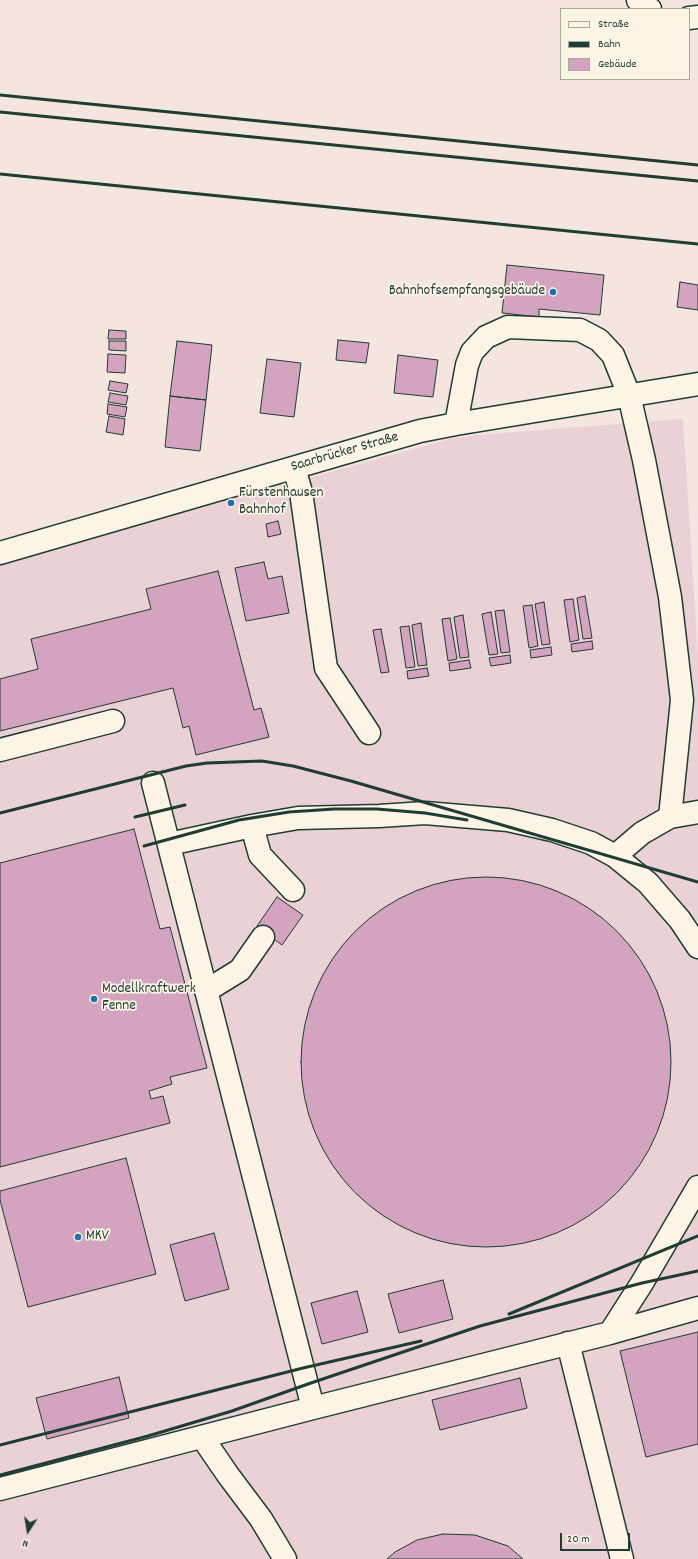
<!DOCTYPE html>
<html>
<head>
<meta charset="utf-8">
<style>
	body { margin:0 }
	#map { position:relative; width:698px; height:1559px; overflow:hidden; background:#f4e5de; font-family:Dekko,sans-serif }
	canvas { display:block }
	.legend { position:absolute; left:560px; top:8px; width:130px; height:72px; box-sizing:border-box; background:#fcf5e5; border:1px solid #a4ab9e; margin:0; padding:5px 7px; list-style:none; font-size:12px; color:#1f3d34 }
	.legend li { display:flex; align-items:center; gap:8px; height:20px }
	.legend b { width:20px; border:1px solid #a4ab9e }
	.north { position:absolute; left:8px; top:1511px; width:40px; height:40px; -webkit-text-stroke:3px #fcf5e5; paint-order:stroke; rotate:192deg; font-size:11px; font-weight:700; line-height:16px; text-align:center; color:#1f3d34 }
	.north::after { content:''; display:block; margin:auto; width:14px; height:18px; background:#1f3d34; clip-path:polygon(50% 0,100% 100%,50% 72%,0 100%) }
	.scale { position:absolute; left:560px; top:1533px; width:70px; height:18px; box-sizing:border-box; border:2px solid #1f3d34; border-top:0; padding-left:5px; font-size:12px; line-height:14px; white-space:nowrap; color:#1f3d34; -webkit-text-stroke:3px #fcf5e5; paint-order:stroke }
</style>
</head>
<body>
<div id="map">
<canvas width="698" height="1559"></canvas>
<ul class="legend">
<li><b style="height:5px;background:#fcf5e5"></b>Straße</li>
<li><b style="height:5px;background:#1f3d34"></b>Bahn</li>
<li><b style="height:11px;background:#d4a3c0"></b>Gebäude</li>
</ul>
<div class="north">N</div>
<div class="scale">20 m</div>
</div>
<script>
const c = document.querySelector('canvas').getContext('2d');
c.lineJoin = 'round';
function fill(path, color) { c.fillStyle = color; c.fill(path, 'evenodd'); }
const toPath = rows => new Path2D(rows.map(r => 'M' + r).join(''));
function strokePath(path, color, width, dash) { c.strokeStyle = color; c.lineWidth = width; c.lineCap = dash ? 'butt' : 'round'; c.setLineDash(dash || []); c.stroke(path); }
function write(font, color, halo, rows, align = 'center') {
  c.font = font + ' Dekko,sans-serif'; c.lineWidth = 3.5; c.setLineDash([]); c.textBaseline = 'middle'; c.strokeStyle = halo; c.fillStyle = color; for (const [text, x, y, turn = 0] of rows) {
    c.save(); c.translate(x, y); c.rotate((+turn || 0) * Math.PI / 180); c.textAlign = isNaN(turn) ? turn : align; if (halo) c.strokeText(text, 0, 0); c.fillText(text, 0, 0); c.restore();
  }
}
fill(toPath([
	[683,419,698,656,698,1559,0,1559,0,564,253,493,450,439,477,435]
]), '#ead1d5');
const building = toPath([
	[507,265,604,275,600,315,539,309,539,317,502,313,507,265],
	[680,282,698,285,698,310,677,307,680,282],
	[109,330,126,331,126,339,108,339,109,330],
	[338,340,369,343,366,363,336,360,338,340],
	[109,341,126,341,126,351,109,350,109,341],
	[177,341,212,345,206,400,170,396,177,341],
	[108,354,126,355,125,373,107,372,108,354],
	[398,355,438,360,433,397,394,393,398,355],
	[267,359,301,363,294,417,260,413,267,359],
	[110,381,128,384,126,393,108,390,110,381],
	[110,393,128,396,126,405,108,402,110,393],
	[170,396,206,400,200,451,165,447,170,396],
	[108,404,127,407,125,417,107,414,108,404],
	[109,416,125,419,123,435,106,432,109,416],
	[278,521,281,534,268,537,266,524,278,521],
	[264,562,268,579,282,576,289,613,246,621,235,568,264,562],
	[218,571,254,710,261,708,269,737,196,755,189,726,183,728,173,688,0,731,0,679,38,669,31,639,151,609,146,589,218,571],
	[585,596,592,638,583,639,577,598,585,596],
	[573,599,579,640,570,642,564,600,573,599],
	[544,602,550,644,542,645,535,604,544,602],
	[532,605,538,646,529,648,523,606,532,605],
	[504,610,510,652,501,653,495,611,504,610],
	[491,612,498,654,489,655,482,614,491,612],
	[463,615,469,657,460,658,454,617,463,615],
	[450,618,457,659,448,661,442,619,450,618],
	[421,623,427,665,418,666,412,625,421,623],
	[409,626,415,667,406,668,400,627,409,626],
	[381,629,389,672,381,673,373,630,381,629],
	[592,641,593,649,572,652,571,644,592,641],
	[551,647,552,655,531,658,530,650,551,647],
	[510,655,511,663,491,666,489,658,510,655],
	[469,660,471,668,450,671,449,663,469,660],
	[427,668,429,676,408,679,407,671,427,668],
	[134,829,160,929,170,927,207,1068,170,1077,172,1084,149,1091,151,1099,163,1096,170,1123,0,1167,0,863,134,829],
	'301 1062a185 185 0 1 1 370 0a185 185 0 1 1-370 0Z',
	[277,897,303,915,282,945,257,926,277,897],
	[126,1158,156,1274,28,1307,0,1200,0,1191,126,1158],
	[214,1233,229,1289,185,1301,170,1245,214,1233],
	[443,1280,453,1319,399,1333,388,1294,443,1280],
	[357,1291,368,1332,322,1344,311,1303,357,1291],
	[698,1332,698,1444,646,1457,620,1351,698,1332],
	[119,1377,129,1418,47,1439,36,1398,119,1377],
	[520,1378,527,1408,440,1430,432,1400,520,1378],
	[443,1534,475,1535,508,1546,523,1559,387,1559,395,1552,417,1540,443,1534]
]);
fill(building, '#d4a3c0');
strokePath(building, '#1f3d34', 1);
const minor = toPath([
	[638,0,647,8,650,9],
	[689,18,698,17],
	[456,424,467,365,472,352,486,337,508,327,580,330,599,340,613,355,629,395,644,460,670,597,682,700,670,817],
	[294,468,301,492,326,668,369,733],
	[0,553,420,431,456,424,698,384],
	[0,750,113,721],
	[153,783,313,1408],
	[252,826,260,855,293,890],
	[169,844,252,826,298,818,379,816,425,813,508,820,552,830,591,843,615,856,648,883,680,920,698,947],
	[615,856,642,833,670,817,698,812],
	[206,991,240,970,263,937],
	[610,1333,642,1283,698,1187],
	[568,1343,622,1559],
	[202,1437,228,1475,261,1519,285,1559],
	[0,1489,313,1408,610,1333,698,1308]
]);
strokePath(minor, '#1f3d34', 25);
strokePath(minor, '#fcf5e5', 22);
strokePath(toPath([
	[0,95,698,165],
	[0,112,698,181],
	[0,174,698,244],
	[0,813,186,766,207,763,262,761,293,766,351,781,698,882],
	[135,817,185,805],
	[144,846,239,820,289,812,334,809,377,809,425,813,467,820],
	[509,1314,698,1236],
	[0,1445,303,1368,421,1341],
	[0,1475,148,1436,232,1411,308,1384,480,1326,642,1283,698,1271]
]), '#1f3d34', 3);
for (const [x, y, r, color] of [
	[553,292,4,"#1f6fb2"],
	[231,503,4,"#1f6fb2"],
	[94,999,4,"#1f6fb2"],
	[78,1237,4,"#1f6fb2"]
]) { const dot = new Path2D(); dot.arc(x, y, r, 0, 2 * Math.PI); c.fillStyle = color; c.fill(dot); strokePath(dot, '#fcf5e5', 1.5); }
write('15px', '#1f3d34', '#fcf5e5', [
	["Bahnhofsempfangsgebäude",545,292,"right"],
	["Fürstenhausen",239,494],
	["Bahnhof",239,511],
	["Modellkraftwerk",102,990],
	["Fenne",102,1007],
	["MKV",86,1237]
], 'left');
write('15px', '#1f3d34', '#fcf5e5', [
	["Saarbrücker Straße",345,453,-16]
]);
</script>
</body>
</html>
